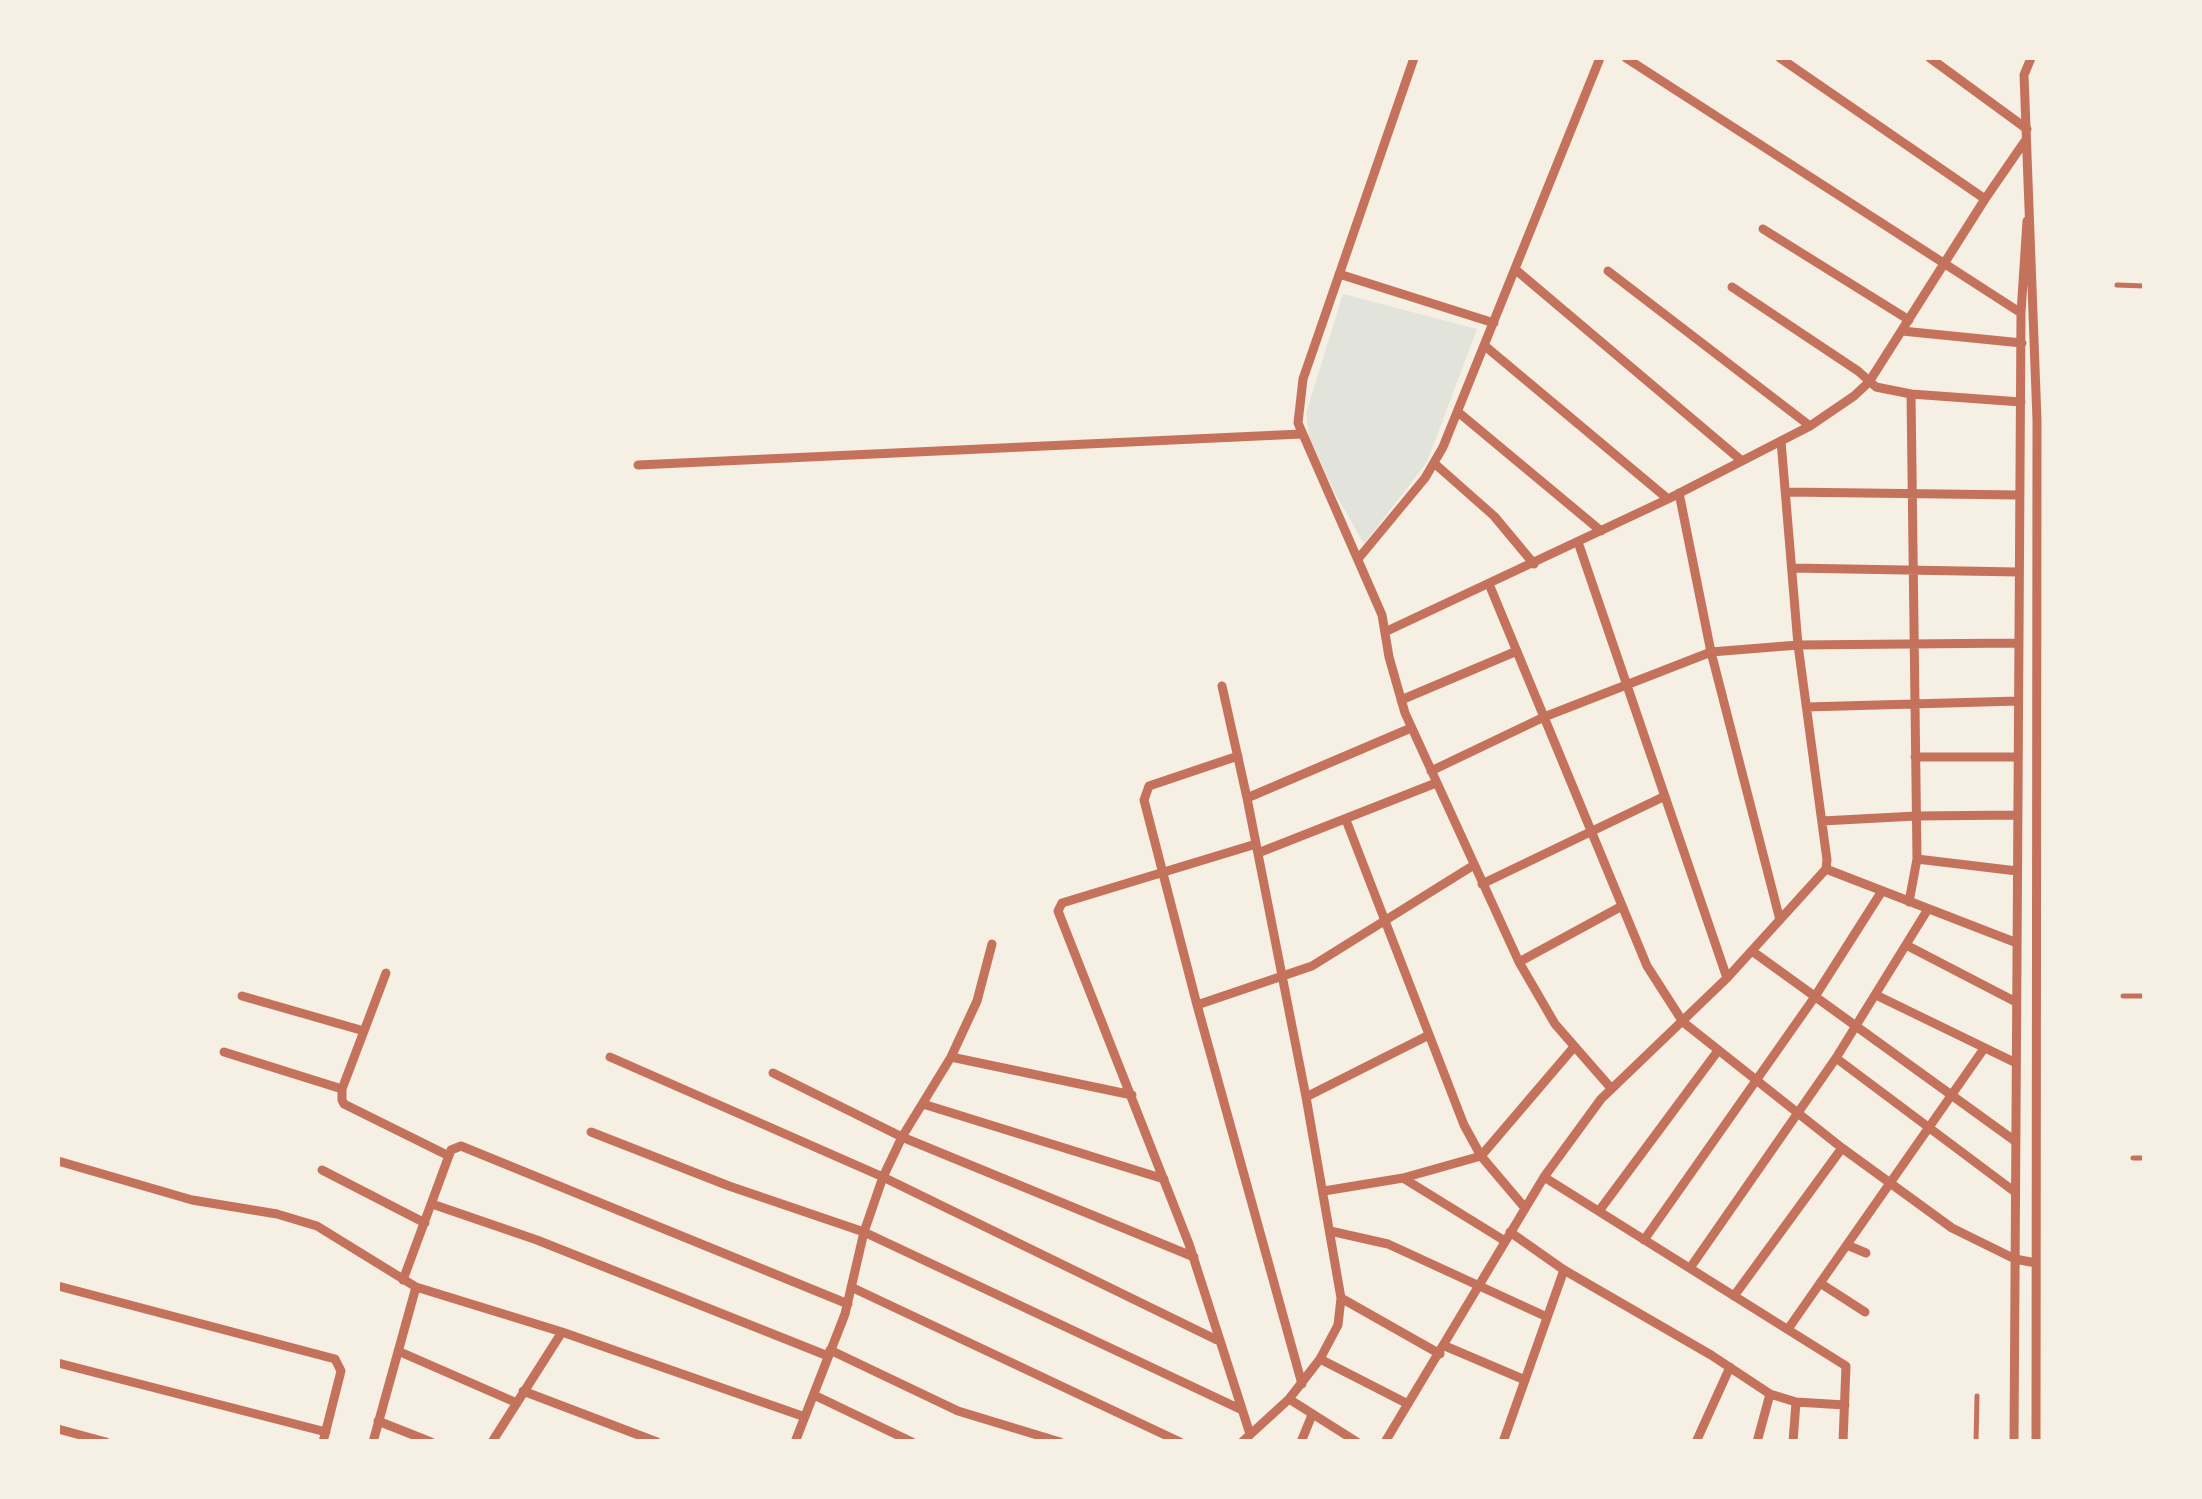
<!DOCTYPE html>
<html>
<head>
<meta charset="utf-8">
<style>
	body { margin:0 }
	#map { position:relative; width:2202px; height:1499px; overflow:hidden; background:#f6efe4; font-family:Mulish,sans-serif }
	canvas { display:block }
	.frame { position:absolute; inset:0; border:60px solid #f6efe4; pointer-events:none }
</style>
</head>
<body>
<div id="map">
<canvas width="2202" height="1499"></canvas>
<div class="frame"></div>
</div>
<script>
const c = document.querySelector('canvas').getContext('2d');
c.lineJoin = 'round';
function fill(path, color) { c.fillStyle = color; c.fill(path, 'evenodd'); }
const toPath = rows => new Path2D(rows.map(r => 'M' + r).join(''));
function strokePath(path, color, width, dash) { c.strokeStyle = color; c.lineWidth = width; c.lineCap = dash ? 'butt' : 'round'; c.setLineDash(dash || []); c.stroke(path); }
fill(toPath([
	[1343,294,1477,329,1427,462,1364,544,1336,495,1309,437,1306,413]
]), '#e2e4dc');
strokePath(toPath([
	[2117,285,2144,286],
	[2123,996,2144,996],
	[2133,1158,2144,1158],
	[1976,1442,1977,1396]
]), '#c5725c', 5);
strokePath(toPath([
	[1414,58,1303,379,1298,423,1382,615,1389,657,1405,713,1519,962,1555,1024,1610,1087],
	[1626,58,2021,313],
	[1780,58,1985,199],
	[1930,58,2027,129],
	[2031,58,2024,75,2037,420,2036,1442],
	[1763,229,1909,320],
	[1516,270,1742,461],
	[1608,271,1810,426],
	[1339,274,1494,323],
	[1732,287,1858,371,1876,387,1911,394,2021,402],
	[1902,331,2022,343],
	[1485,346,1668,499],
	[1458,412,1601,531],
	[1434,463,1494,516,1534,564],
	[638,465,1301,434],
	[1786,492,2019,495],
	[1679,493,1711,652,1780,920],
	[1578,542,1727,978],
	[1358,559,1425,478,1443,447,1600,58],
	[1792,568,2019,572],
	[1489,584,1647,966,1683,1022,1842,1148,1952,1228,2015,1259,2036,1263],
	[1387,631,1668,499,1810,426,1854,396,1869,382,1985,199,2025,141],
	[1222,686,1247,798,1306,1097,1341,1298,1338,1325,1320,1359,1289,1399,1242,1442],
	[1401,700,1517,651],
	[1807,707,2018,701],
	[1238,756,1149,786,1144,800,1197,1005,1302,1384],
	[1915,757,2018,757],
	[1431,771,1544,717,1711,652,1798,645,2018,643],
	[1247,798,1411,728],
	[1346,820,1464,1125,1481,1156,1525,1208],
	[1822,821,1916,816,2018,815],
	[1258,853,1436,783],
	[1917,859,2017,871],
	[1826,869,2017,943],
	[1482,884,1663,797],
	[1909,902,1917,859,1911,394],
	[1908,946,2016,1002],
	[1752,951,2015,1141],
	[1519,962,1622,906],
	[386,973,342,1089,342,1100,344,1104,449,1156],
	[242,996,364,1031],
	[1878,996,2016,1063],
	[1197,1005,1312,966,1474,865],
	[224,1052,342,1089],
	[610,1057,883,1177,1217,1340],
	[951,1057,1132,1095],
	[1836,1058,2015,1192],
	[773,1073,902,1137,1194,1257],
	[1306,1097,1429,1035],
	[923,1104,1164,1179],
	[591,1132,729,1186,864,1232,1240,1409],
	[58,1161,192,1200,277,1214,317,1226,416,1287,562,1332,805,1417],
	[322,1170,425,1223],
	[1544,1177,1846,1366,1843,1442],
	[1403,1178,1505,1241],
	[1324,1191,1403,1178,1481,1156,1574,1047],
	[432,1204,537,1240,828,1356],
	[1599,1211,1717,1052],
	[1330,1231,1388,1244,1547,1317],
	[1510,1232,1564,1270,1711,1355,1770,1394,1796,1402,1845,1405],
	[1644,1240,1814,998,1882,891],
	[1847,1245,1866,1253],
	[1690,1268,1836,1058,1928,909],
	[403,1280,451,1150,461,1146,848,1304],
	[1820,1283,1865,1312],
	[58,1286,335,1359,341,1371,323,1442],
	[851,1287,1180,1442],
	[1734,1296,1842,1148],
	[1341,1298,1440,1354],
	[1788,1329,1983,1050],
	[1445,1346,1525,1380],
	[830,1350,958,1411,1060,1442],
	[398,1351,517,1403],
	[1320,1359,1408,1404],
	[58,1363,326,1432],
	[523,1391,657,1442],
	[814,1395,912,1442],
	[1289,1399,1357,1442],
	[378,1421,431,1442],
	[58,1429,106,1442],
	[1250,1434,1189,1244,1058,911,1062,903,1256,844],
	[373,1442,416,1287],
	[492,1442,562,1332],
	[795,1442,845,1314,864,1232,883,1177,902,1137,951,1057,977,1001,992,944],
	[1301,1442,1312,1415],
	[1385,1442,1544,1177,1601,1099,1727,978,1826,869,1827,860,1798,645,1781,441],
	[1503,1442,1564,1270],
	[1696,1442,1730,1367],
	[1757,1442,1770,1394],
	[1793,1442,1796,1402],
	[2014,1442,2021,313,2027,221]
]), '#c5725c', 9);
</script>
</body>
</html>
